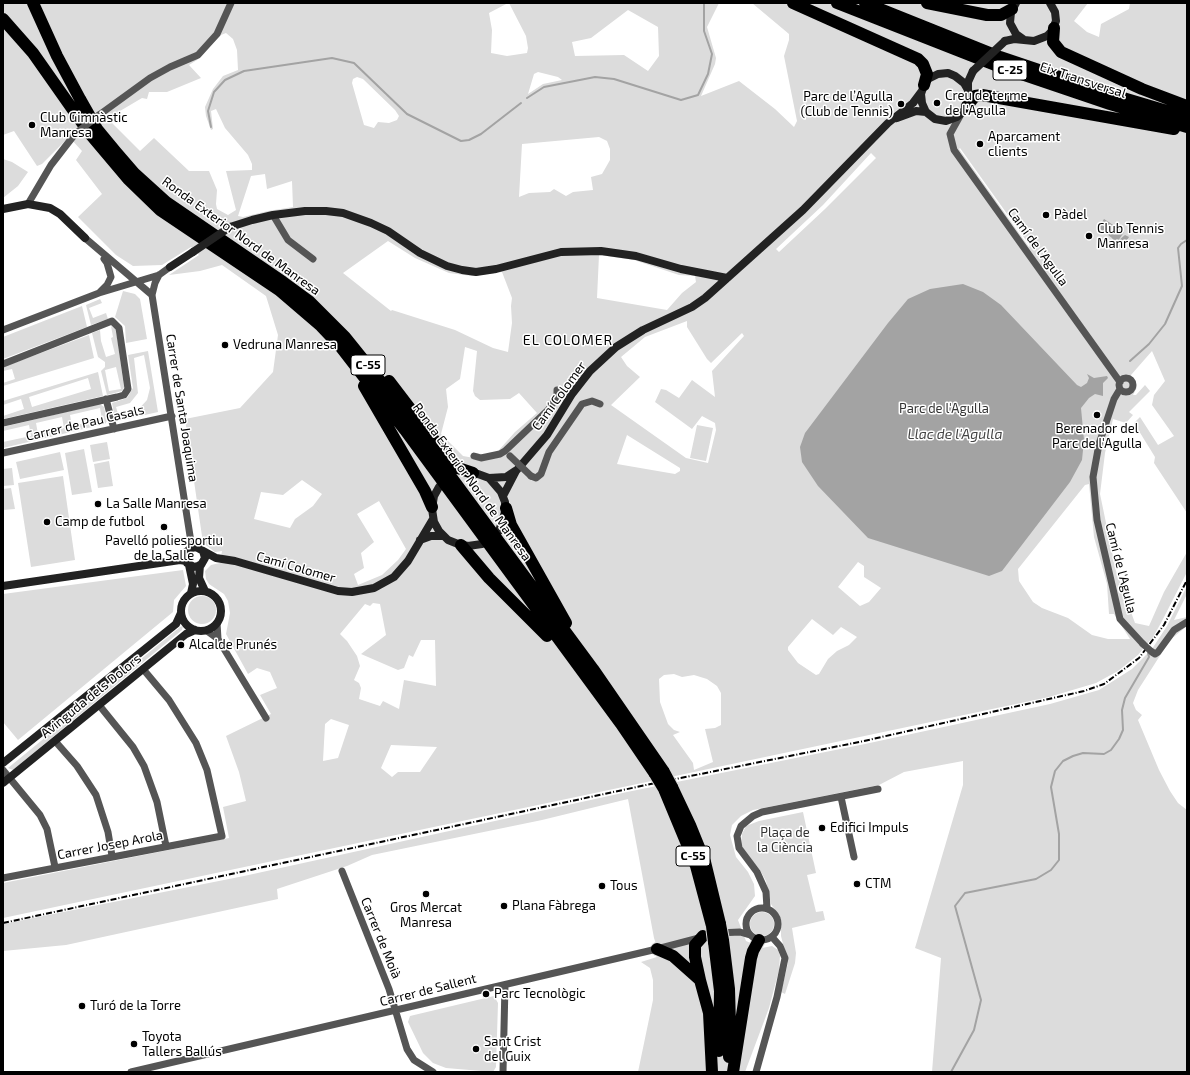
<!DOCTYPE html>
<html>
<head>
<meta charset="utf-8">
<style>
	body { margin:0 }
	#map { position:relative; width:1190px; height:1075px; overflow:hidden; background:#fff; font-family:"Exo 2",sans-serif }
	canvas { display:block }
	.frame { position:absolute; inset:0; border:4px solid #000; pointer-events:none }
</style>
</head>
<body>
<div id="map">
<canvas width="1190" height="1075"></canvas>
<div class="frame"></div>
</div>
<script>
const c = document.querySelector('canvas').getContext('2d');
c.lineJoin = 'round';
function fill(path, color) { c.fillStyle = color; c.fill(path, 'evenodd'); }
const toPath = rows => new Path2D(rows.map(r => 'M' + r).join(''));
function strokePath(path, color, width, dash) { c.strokeStyle = color; c.lineWidth = width; c.lineCap = dash ? 'butt' : 'round'; c.setLineDash(dash || []); c.stroke(path); }
function write(font, color, halo, rows, align = 'center') {
  c.font = font + ' "Exo 2",sans-serif'; c.lineWidth = 3; c.setLineDash([]); c.textBaseline = 'middle'; c.strokeStyle = halo; c.fillStyle = color; for (const [text, x, y, turn = 0] of rows) {
    c.save(); c.translate(x, y); c.rotate((+turn || 0) * Math.PI / 180); c.textAlign = isNaN(turn) ? turn : align; if (halo) c.strokeText(text, 0, 0); c.fillText(text, 0, 0); c.restore();
  }
}
fill(toPath([
	[3,3,508,3,489,13,492,30,491,53,507,56,527,53,528,48,526,36,509,3,719,3,707,27,716,58,715,64,701,96,739,81,775,109,794,127,797,121,784,56,789,40,789,34,752,3,1088,3,1074,21,1087,32,1099,37,1101,24,1129,9,1130,3,1187,3,1187,513,1154,463,1155,457,1134,423,1140,417,1158,445,1174,436,1152,405,1154,395,1165,381,1152,351,1131,375,1137,387,1133,395,1136,395,1145,385,1150,391,1129,412,1133,415,1126,423,1113,419,1105,453,1100,494,1116,571,1135,623,1149,626,1164,592,1187,552,1187,572,1161,623,1153,637,1138,655,1118,671,1096,683,1049,697,3,918,3,883,229,838,223,807,246,801,239,772,226,736,271,714,260,695,277,688,270,672,257,668,248,674,226,634,230,613,228,601,224,594,209,584,206,579,205,571,211,565,220,563,222,551,215,552,203,543,185,419,240,408,273,372,278,335,266,296,222,265,200,271,169,275,199,255,191,247,162,265,133,266,116,255,78,217,102,194,76,160,82,151,69,137,42,164,37,166,14,131,3,135],
	[628,10,658,27,659,56,648,71,624,55,575,56,572,42,591,38],
	[226,33,233,39,237,50,238,70,223,76,213,89,205,107,206,116,211,130,213,129,211,111,216,109,225,128,248,155,252,164,252,170,226,171,236,210,228,215,217,209,216,204,217,190,209,171,189,171,154,138,140,151,110,121,120,111,142,98,147,99,149,92,167,92,201,78,189,65,197,60,221,35],
	[538,72,558,77,562,80,543,84,528,94,534,74],
	[357,77,363,79,395,110,399,116,397,120,389,123,378,122,374,128,364,125,352,83,353,79],
	[599,137,607,141,610,149,610,160,602,174,591,177,593,190,573,192,566,196,554,189,550,192,529,193,519,197,522,144],
	[960,148,1030,246,1029,247,959,149],
	[871,153,876,158,825,209,779,252,776,249,823,205],
	[265,174,267,189,292,181,293,207,268,211,243,217,238,216,251,176],
	[388,241,415,258,449,273,472,276,502,272,512,298,511,306,512,323,508,352,493,348,455,330,392,310,391,311,343,273],
	[599,255,634,260,679,275,695,276,696,282,682,293,667,310,597,298],
	[687,321,687,327,707,359,711,363,742,333,744,336,712,371,715,397,692,380,679,398,666,390,661,389,655,402,692,429,702,416,715,423,716,430,708,463,686,458,611,405,640,377,627,366,621,357,645,337],
	[465,347,477,351,473,391,475,396,480,400,510,399,519,393,537,413,515,432,499,450,489,455,475,453,474,458,463,456,441,434,448,407,446,389,460,379],
	[627,435,680,468,680,471,675,474,617,464],
	[302,480,322,494,313,506,295,519,290,528,254,519,261,492,283,495],
	[1089,484,1094,537,1107,584,1109,614,1114,614,1130,639,1108,639,1092,635,1068,618,1042,608,1033,602,1019,581,1018,569,1085,485],
	[379,501,406,549,398,560,382,575,358,585,354,574,364,568,361,553,374,542,357,514],
	[858,562,864,566,864,577,881,588,869,602,860,606,838,587],
	[373,603,380,604,386,635,361,654,398,670,404,668,409,655,413,657,421,640,435,640,436,686,404,680,399,709,383,701,380,706,359,699,361,688,359,683,354,680,360,666,357,656,347,641,340,634,365,604,370,606],
	[812,619,833,635,841,627,857,637,849,645,837,651,828,659,819,674,816,675,798,663,788,650,788,647],
	[674,674,682,677,694,675,707,679,717,686,721,693,721,725,715,728,705,729,713,762,694,770,693,763,673,735,680,732,674,730,668,724,660,702,659,679,664,675],
	[331,719,349,725,338,758,323,761,325,724],
	[391,745,437,747,420,772,398,772,392,777,381,768],
	[3,159,12,162,28,172,18,186,3,198],
	[123,291,135,294,140,299,147,339,126,343,125,326,115,317],
	[100,299,102,303,89,308,93,318,106,313,108,319,91,325,86,305],
	[82,306,87,327,3,359,3,337],
	[111,326,116,330,124,387,122,391,107,395,101,371,105,367,105,362,98,357,92,333,100,330,101,341,106,357,115,354,111,338,113,337],
	[116,367,121,389,109,391,105,370],
	[89,335,94,358,3,386,3,383,15,379,12,369,3,371,3,367],
	[148,351,158,412,118,421,115,418,112,403,127,398,133,388,128,355],
	[144,355,150,388,147,400,136,412,119,417,116,407,130,403,138,393,134,358],
	[98,372,103,396,3,419,3,416,24,409,21,399,3,405,3,401],
	[88,378,91,389,32,407,29,397],
	[100,404,104,407,107,421,105,424,3,448,3,442,31,436,29,425,3,431,3,427],
	[100,408,102,419,72,426,70,415],
	[62,417,64,428,38,434,36,423],
	[697,425,713,428,706,461,690,458],
	[107,442,110,459,93,462,90,445],
	[84,449,92,492,72,495,65,453],
	[60,452,64,470,20,479,16,462],
	[109,461,113,486,98,488,94,464],
	[12,468,14,485,3,486,3,469],
	[63,476,75,560,31,567,18,483],
	[11,488,15,509,3,510,3,489],
	[183,570,186,586,174,600,173,612,18,740,3,722,3,594],
	[1187,586,1187,594,1174,620,1187,617,1187,626,1170,640,1138,690,1133,703,1136,710,1142,715,1138,720,1159,770,1170,791,1178,803,1187,810,1187,1072,932,1072,941,958,915,948,963,785,963,761,904,772,879,785,753,810,741,816,732,825,730,835,736,857,748,872,754,884,755,896,738,920,746,941,762,948,772,946,778,950,780,956,779,970,769,1008,745,1072,638,1072,653,1000,653,980,650,968,641,962,660,956,654,938,628,799,542,820,372,855,347,866,277,889,278,899,66,945,3,951,3,924,244,876,627,792,865,744,1050,704,1099,690,1132,669,1152,649,1167,626],
	'188 610a14 14 0 1 1 28 0a14 14 0 1 1-28 0Z',
	[183,626,182,630,13,770,8,768,180,627],
	[803,812,816,873,807,875,816,912,823,911,825,920,792,928,796,953,795,963,785,994,781,992,788,963,781,936,781,919,771,904,766,881,760,870,745,852,741,844,742,834,746,826,759,821],
	'750 924a12 12 0 1 1 24 0a12 12 0 1 1-24 0Z',
	[494,996,498,1003,496,1067,493,1072,446,1068,433,1063,423,1053,408,1022,410,1016]
]), '#dcdcdc');
fill(toPath([
	[1104,219,1124,232,1118,241,1125,235,1129,237,1122,248,1118,248,1112,238,1099,228],
	[963,284,983,292,1001,305,1077,385,1081,387,1087,383,1089,378,1087,374,1094,378,1107,376,1108,378,1103,383,1103,396,1095,394,1089,398,1081,408,1084,440,1082,460,1070,482,1002,571,989,576,868,538,818,486,802,462,800,447,805,433,888,323,908,299,930,289]
]), '#a3a3a3');
strokePath(toPath([
	[527,98,544,87,595,77,614,79,681,100,698,95,708,74,712,54,704,31,704,3],
	[211,127,208,111,214,92,225,80,244,71,332,58,354,63,407,114,461,141,469,140,481,134,521,103],
	[1130,361,1149,344,1165,324,1182,286,1178,248,1181,244,1187,240],
	[951,1072,974,1030,981,1000,955,906,965,893,1036,879,1051,870,1059,860,1059,834,1051,787,1055,771,1063,761,1073,756,1083,753,1104,754,1111,750,1119,739,1123,730,1122,710,1125,698,1149,657,1148,653]
]), '#a3a3a3', 2);
const highway = toPath([
	[33,3,57,56,80,99,97,129,116,152,134,173,166,202,283,282,309,301,345,337,378,378,593,669,664,772],
	[793,3,918,59,923,64,927,74,924,85],
	[837,3,995,65,1110,104,1187,127],
	[865,3,1000,57,1113,95,1187,117],
	[927,3,987,15,1001,15,1012,9],
	[3,19,33,53,90,134,128,179,160,210,279,290,321,326,340,346,405,430,621,724,655,774],
	[1054,28,1053,42,1061,52,1142,89,1187,106],
	[967,106,975,96,982,95,1174,129],
	[389,381,447,457,458,468,473,473],
	[364,386,425,491,432,507],
	[506,508,511,525,566,623],
	[461,545,489,578,547,636],
	[672,787,690,825,705,862,720,924],
	[664,789,696,866,712,926],
	[723,940,729,989,730,1025,729,1057],
	[714,942,720,991,719,1051],
	[657,949,673,956,700,980,709,1013,712,1072],
	[700,980,695,957,695,945,703,936],
	[733,1072,751,958,753,951,759,940]
]);
strokePath(highway, '#dbdbdb', 14);
strokePath(toPath([
	[99,115,150,78,170,67,198,55,217,34,231,3],
	[960,116,950,134,954,150,1120,382],
	[28,204,51,165,75,134],
	[273,215,288,240,313,259],
	[85,238,152,295],
	[159,275,155,283,152,295,191,542,195,547],
	[100,292,107,285,111,277,107,263,104,259],
	[3,330,99,293,159,275,170,267],
	[3,364,112,321,119,328,128,389,124,395,117,397,3,423],
	'1119 385a7 7 0 1 1 14 0a7 7 0 1 1-14 0Z',
	[1120,389,1114,399,1099,444,1093,477,1097,520,1120,619,1143,644],
	[106,399,114,429],
	[3,453,172,416],
	[474,456,481,458,500,454,505,451,548,410,557,397,557,390],
	[531,476,536,478,541,474,549,452,582,404,592,401,600,404],
	[217,623,218,639],
	[207,631,218,639,266,718],
	[1152,652,1155,654,1158,652,1174,630,1187,622],
	[99,705,133,747,144,766,157,802,166,846],
	[55,741,77,766,96,795,108,832,112,856],
	[3,770,40,815,47,829,55,867],
	[841,797,854,857],
	[342,871,389,989,407,1049,414,1060,433,1072],
	[3,878,222,836,207,770,196,743,169,700,143,669],
	'746 924a16 16 0 1 1 32 0a16 16 0 1 1-32 0Z',
	[767,908,766,892,757,872,739,848,737,836,741,826,753,816,762,812,878,789],
	[718,933,740,932,750,935],
	[131,1072,657,949,699,938],
	[503,1072,505,985],
	[756,1072,777,997,785,958,780,946,772,937]
]), '#555', 7);
strokePath(toPath([
	[1016,3,1011,12,1010,23,1016,34,1023,39],
	[1005,41,1014,39,1034,41,1047,36,1052,31,1056,21,1055,12,1050,3],
	[968,90,964,83,955,76,948,73,938,74,928,79,924,85,921,94,922,103,926,112,935,119,946,121,957,117,963,112,968,104,968,82,973,71],
	[897,118,916,111,926,112],
	[3,209,28,204,50,208,60,214,85,238],
	[230,227,252,220,273,215,305,211,326,211,343,213,371,223,388,231,420,253,447,266,462,270,476,272,496,269,561,252,601,251,636,256,681,269,727,278],
	[170,267,193,252],
	[468,472,478,474,489,478,501,492,505,502,505,512,499,531],
	[489,478,506,477,515,471],
	[439,487,434,496,432,509,434,522,439,531,448,540,458,544,468,546,482,544],
	[503,496,516,471,547,435,572,394,590,371,616,347,643,330,692,307,705,298,803,210,888,123,913,103,922,91],
	[420,540,431,536,443,536],
	[203,551,205,558,201,565,194,567,187,563,185,558,186,552,191,548,196,547,216,558,235,561,338,591,352,592,374,588,394,577,408,561,433,519],
	[189,565,193,584,191,593],
	[200,565,199,578,205,591],
	[3,586,180,560,186,561],
	'181 611a20 20 0 1 1 40 0a20 20 0 1 1-40 0Z',
	[3,763,176,624,181,613],
	[3,783,186,634,195,630]
]), '#222', 8);
strokePath(highway, '#000', 12);
strokePath(toPath([
	[3,923,646,785,864,741,1084,691,1104,684,1139,658,1164,625,1187,580]
]), '#000', 2, [6, 2, 1, 2]);
const highwayBridge = toPath([
	[664,772,672,787],
	[655,774,664,789],
	[720,924,723,940],
	[712,926,714,942]
]);
strokePath(highwayBridge, '#dbdbdb', 14, []);
strokePath(toPath([
	[75,134,99,115],
	[510,456,531,476],
	[1143,644,1152,652]
]), '#555', 7);
strokePath(toPath([
	[973,71,1005,41],
	[193,252,230,227]
]), '#222', 8);
strokePath(highwayBridge, '#000', 12);
for (const [x, y, r, color] of [
	[937,103,4,"#000"],
	[901,104,4,"#000"],
	[32,125,4,"#000"],
	[980,144,4,"#000"],
	[1046,215,4,"#000"],
	[1089,236,4,"#000"],
	[225,345,4,"#000"],
	[1097,415,4,"#000"],
	[98,504,4,"#000"],
	[47,522,4,"#000"],
	[164,527,4,"#000"],
	[181,645,4,"#000"],
	[822,828,4,"#000"],
	[857,884,4,"#000"],
	[602,886,4,"#000"],
	[426,894,4,"#000"],
	[504,906,4,"#000"],
	[486,994,4,"#000"],
	[82,1006,4,"#000"],
	[134,1044,4,"#000"],
	[476,1049,4,"#000"]
]) { const dot = new Path2D(); dot.arc(x, y, r, 0, 2 * Math.PI); c.fillStyle = color; c.fill(dot); strokePath(dot, '#fff', 1.5); }
for (const [x, y, w] of [
	[1010,70,34],
	[368,365,34],
	[693,856,34]
]) { const box = new Path2D(); box.roundRect(x - w / 2, y - 10, w, 20, 3); c.fillStyle = '#fff'; c.fill(box); strokePath(box, '#000', 1); }
write('bold 12px', '#000', null, [
	["C-25",1010,70],
	["C-55",368,365],
	["C-55",693,856]
]);
write('13px', '#000', '#fff', [
	["Eix Transversal",1083,80,18],
	["Ronda Exterior Nord de Manresa",241,236,36],
	["Camí de l'Agulla",1038,247,54],
	["Camí Colomer",559,396,-54],
	["Carrer de Santa Joaquima",182,408,81],
	["Carrer de Pau Casals",85,423,-13],
	["Ronda Exterior Nord de Manresa",472,482,54],
	["Camí Colomer",296,567,16],
	["Camí de l'Agulla",1121,568,76],
	["Avinguda dels Dolors",91,696,-39],
	["Carrer Josep Arola",110,845,-11],
	["Carrer de Moià",381,938,68],
	["Carrer de Sallent",428,990,-14]
]);
write('13px', '#000', '#fff', [
	["Creu de terme",945,96],
	["de l'Agulla",945,111],
	["Parc de l’Agulla",893,97,"right"],
	["(Club de Tennis)",893,112,"right"],
	["Club Gimnàstic",40,118],
	["Manresa",40,133],
	["Aparcament",988,137],
	["clients",988,152],
	["Pàdel",1054,215],
	["Club Tennis",1097,229],
	["Manresa",1097,244],
	["Vedruna Manresa",233,345],
	["Berenador del",1097,429,"center"],
	["Parc de l'Agulla",1097,444,"center"],
	["La Salle Manresa",106,504],
	["Camp de futbol",55,522],
	["Pavelló poliesportiu",164,541,"center"],
	["de la Salle",164,556,"center"],
	["Alcalde Prunés",189,645],
	["Edifici Impuls",830,828],
	["CTM",865,884],
	["Tous",610,886],
	["Plana Fàbrega",512,906],
	["Gros Mercat",426,908,"center"],
	["Manresa",426,923,"center"],
	["Parc Tecnològic",494,994],
	["Turó de la Torre",90,1006],
	["Toyota",142,1037],
	["Tallers Ballús",142,1052],
	["Sant Crist",484,1042],
	["del Guix",484,1057]
], 'left');
write('13px', '#333', '#fff', [
	["Parc de l'Agulla",944,409],
	["Plaça de",785,833],
	["la Ciència",785,848]
]);
c.letterSpacing = '1px';
write('14px', '#000', '#fff', [
	["EL COLOMER",568,340]
]);
c.letterSpacing = '0px';
write('italic 14px', '#444', '#fff', [
	["Llac de l'Agulla",955,434]
]);
</script>
</body>
</html>
